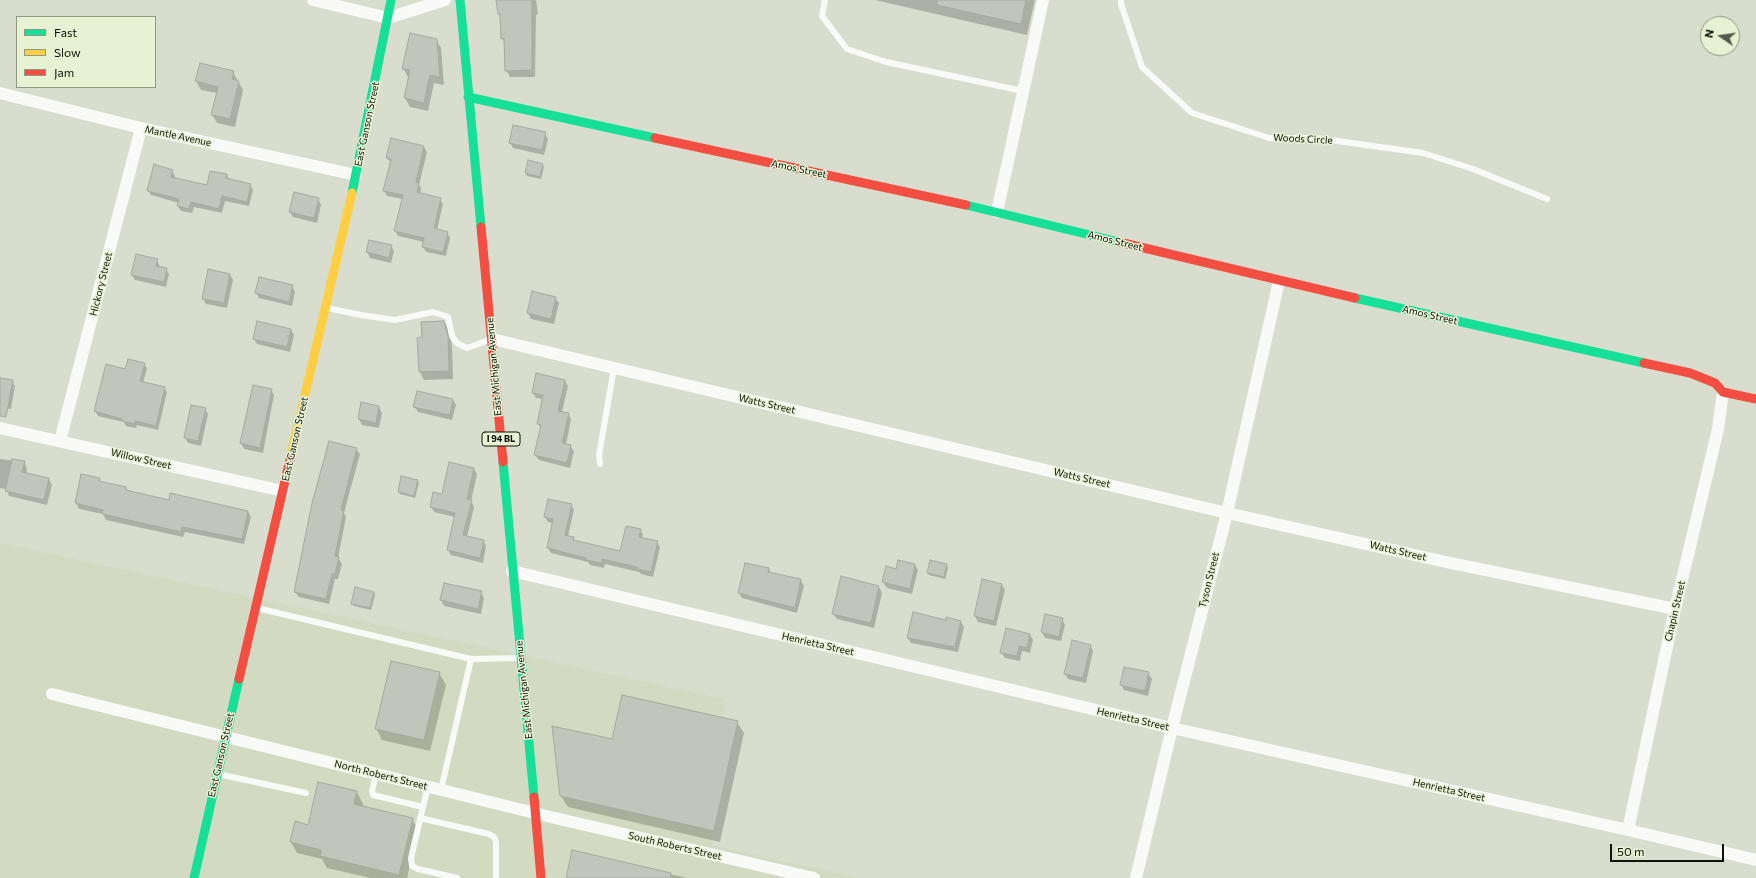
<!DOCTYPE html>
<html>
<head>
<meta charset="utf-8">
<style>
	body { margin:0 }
	#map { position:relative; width:1756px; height:878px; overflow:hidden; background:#d8ddcd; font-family:Commissioner,sans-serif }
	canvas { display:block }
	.legend { position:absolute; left:16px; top:16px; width:140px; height:72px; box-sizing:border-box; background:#e7f1d4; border:1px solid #919883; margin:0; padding:5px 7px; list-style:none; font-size:12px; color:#101309 }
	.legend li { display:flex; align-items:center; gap:8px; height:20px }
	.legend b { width:20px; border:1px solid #919883 }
	.north { position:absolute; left:1700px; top:16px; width:40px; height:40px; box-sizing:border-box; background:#e7f1d4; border:1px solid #919883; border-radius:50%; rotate:283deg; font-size:11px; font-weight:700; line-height:16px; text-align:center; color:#101309 }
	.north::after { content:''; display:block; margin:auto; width:14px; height:18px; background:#565a4e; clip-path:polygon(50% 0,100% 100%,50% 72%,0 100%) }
	.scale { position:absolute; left:1610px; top:844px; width:114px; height:18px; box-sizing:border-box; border:2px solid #101309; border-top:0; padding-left:5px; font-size:12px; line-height:14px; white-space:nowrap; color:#101309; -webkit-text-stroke:3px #e7f1d4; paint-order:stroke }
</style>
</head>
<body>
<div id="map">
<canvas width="1756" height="878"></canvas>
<ul class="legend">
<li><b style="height:5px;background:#16e098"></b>Fast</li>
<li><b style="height:5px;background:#ffcf43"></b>Slow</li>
<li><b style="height:5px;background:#f24e42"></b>Jam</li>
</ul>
<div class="north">N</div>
<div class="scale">50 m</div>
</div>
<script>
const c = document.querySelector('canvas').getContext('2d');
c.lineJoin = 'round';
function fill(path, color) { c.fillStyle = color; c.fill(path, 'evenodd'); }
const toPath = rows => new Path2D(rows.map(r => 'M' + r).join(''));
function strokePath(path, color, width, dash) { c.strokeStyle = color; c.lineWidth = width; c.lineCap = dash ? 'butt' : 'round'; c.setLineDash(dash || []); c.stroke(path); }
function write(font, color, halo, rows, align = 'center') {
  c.font = font + ' Commissioner,sans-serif'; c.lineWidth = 3; c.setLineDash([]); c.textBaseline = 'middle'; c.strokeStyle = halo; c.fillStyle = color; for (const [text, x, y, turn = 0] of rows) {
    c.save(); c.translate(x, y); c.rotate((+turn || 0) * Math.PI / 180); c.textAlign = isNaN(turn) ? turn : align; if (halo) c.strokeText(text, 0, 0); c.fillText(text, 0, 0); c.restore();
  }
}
fill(toPath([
	[0,543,725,699,712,845,859,878,0,878]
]), '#d2dbc1');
fill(toPath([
	[497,0,536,0,538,14,536,15,535,77,510,77,506,70,505,43,502,38,502,19,499,14],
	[875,0,1035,0,1027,35],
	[436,40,441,48,444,85,434,83,428,111,410,107,405,98,410,77,408,77,403,68],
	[233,72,243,90,235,127,217,123,212,114,217,93,201,90,196,81],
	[545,133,548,139,544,155,513,148,510,142],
	[424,147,427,152,419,185,421,188,420,194,440,199,443,204,437,230,447,232,450,238,446,256,426,252,423,247,424,242,398,236,395,231,403,199,387,196,384,191,391,163,387,158],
	[529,162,542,165,544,167,541,179,527,176,526,173],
	[172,171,175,176,175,178,208,186,227,175,229,180,250,185,253,190,249,206,225,201,222,213,194,207,192,213,181,211,178,206,179,203,151,195,148,190],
	[318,199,321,205,317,223,293,217,290,212],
	[391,246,394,251,391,263,370,258,367,252],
	[157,260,160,267,166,269,169,274,166,287,135,280,132,275],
	[230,275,233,280,227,308,206,304,203,298],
	[292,286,295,292,292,306,259,298,256,293],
	[555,298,559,303,554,324,531,319,528,313],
	[444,322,449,331,452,346,453,379,424,380,420,372,418,339,423,338],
	[291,330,294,335,290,352,257,344,254,339],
	[144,364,147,368,143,383,164,388,167,392,158,430,137,425,136,428,126,426,124,422,98,416,95,411,126,370],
	[0,379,12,381,15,386,11,409,0,407],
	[565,381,568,386,562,412,568,414,571,419,566,445,570,446,574,451,570,468,539,460,535,455,541,430,538,423,543,399,536,398,533,392],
	[254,386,271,390,274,395,263,453,244,449,241,443],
	[453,400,456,405,452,420,418,412,414,406],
	[362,403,379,407,382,413,379,428,362,425,359,419],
	[205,409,208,414,201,446,188,443,185,437],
	[356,449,360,454,344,513,346,517,338,558,342,564,338,579,335,579,329,604,299,597,295,592],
	[0,459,24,462,27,468,26,474,49,479,52,485,47,505,9,496,6,489,0,488],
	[474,469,477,474,471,501,474,507,467,537,483,541,486,546,483,563,451,555,448,550,455,517,434,512,431,507],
	[82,475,99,479,101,483,126,488,127,491,169,501,248,511,251,517,244,544,185,532,183,537,106,520,103,514,79,509,76,503],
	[418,481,419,483,415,498,400,494,399,492],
	[571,505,574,510,568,536,573,537,576,542,621,553,640,530,643,535,642,538,657,542,660,547,653,577,641,574,639,572,605,564,604,568,590,565,588,562,551,553,548,548,554,523,548,522,545,517],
	[915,565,918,570,912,594,887,588,883,582,896,570],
	[947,565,948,568,945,579,929,575,928,573],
	[769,569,771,573,801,580,804,586,797,613,742,598,739,593],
	[983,580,1002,585,1005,590,996,626,978,622,975,616],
	[879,587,882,593,874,628,837,619,833,614],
	[374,592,375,595,371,610,354,606,352,604],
	[481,592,484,598,481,614,444,606,441,600],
	[1046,616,1062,619,1065,625,1061,641,1045,638,1042,632],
	[947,621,961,622,964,627,958,652,911,643,908,638],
	[1030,635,1033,640,1030,653,1022,651,1020,661,1005,658,1001,652],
	[1090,645,1093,651,1086,683,1068,679,1065,674],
	[439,673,446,685,430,751,382,740,376,728],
	[1148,673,1152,679,1148,696,1124,690,1121,685],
	[737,722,744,733,720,842,568,807,561,796,613,741],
	[357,792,363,804,362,807,412,819,418,830,407,878,371,878,327,868,322,859,297,853,291,842],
	[573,852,687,878,567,878]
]), '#0003');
const building = toPath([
	[496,0,532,0,532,70,505,71,504,38,501,39,500,14,498,14,496,0],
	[937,0,1026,0,1021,24,937,5,937,0],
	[410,33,437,39,440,77,430,75,424,103,404,98,410,70,402,69,410,33],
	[200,63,234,71,232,79,239,81,230,119,211,115,218,87,195,81,200,63],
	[513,125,546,132,542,150,509,143,513,125],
	[391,138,424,146,416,182,419,183,417,192,441,198,434,228,448,232,443,252,422,247,424,238,394,231,403,195,383,191,391,159,386,158,391,138],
	[528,160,543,164,540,177,525,173,528,160],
	[154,164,173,170,171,177,207,185,210,171,227,174,226,178,251,184,247,202,222,196,219,209,191,202,189,209,177,206,179,199,147,191,154,164],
	[294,192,319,198,314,218,289,212,294,192],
	[369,240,392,245,389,258,366,252,369,240],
	[136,254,158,259,156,266,167,268,164,282,131,275,136,254],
	[208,269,230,274,224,303,202,299,208,269],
	[259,277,293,285,289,302,255,293,259,277],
	[532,291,556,297,551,319,527,313,532,291],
	[257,321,291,329,287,347,253,339,257,321],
	[444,321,448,336,449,371,419,372,417,338,422,337,421,322,444,321],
	[128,359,145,363,140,381,165,387,156,426,135,421,134,424,122,421,122,419,94,411,106,364,125,369,128,359],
	[536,373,565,380,558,411,569,413,562,443,571,445,567,463,534,455,541,425,537,424,543,395,532,393,536,373],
	[0,378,13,380,6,417,0,416,0,378],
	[253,385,272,389,260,448,240,443,253,385],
	[417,391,453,399,450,415,413,407,417,391],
	[361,402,379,406,376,423,358,419,361,402],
	[191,405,206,408,198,441,184,438,191,405],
	[329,441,357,448,341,510,344,510,335,556,339,557,335,574,332,574,326,599,294,592,312,503,329,441],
	[12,459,25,461,22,472,49,478,44,500,5,491,12,459],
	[449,462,474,468,467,499,472,500,463,535,484,540,480,558,447,550,455,513,430,507,433,492,442,494,449,462],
	[81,474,100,478,99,481,126,487,126,490,169,500,170,493,248,511,242,539,182,527,181,532,102,514,103,510,75,503,81,474],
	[401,476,418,480,414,496,398,492,401,476],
	[548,499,572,504,565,535,574,537,573,540,620,551,626,526,641,529,639,537,658,541,651,572,637,569,637,567,602,559,601,563,586,560,586,558,547,548,553,519,544,517,548,499],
	[898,560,915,564,910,589,882,582,886,566,896,569,898,560],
	[930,560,947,564,944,577,927,573,930,560],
	[745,563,769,568,768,572,801,579,795,608,738,593,745,563],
	[841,576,879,586,871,623,832,614,841,576],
	[982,579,1002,584,994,621,974,616,982,579],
	[444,583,482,591,478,609,440,600,444,583],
	[355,587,374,592,370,608,351,604,355,587],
	[913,612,946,620,946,617,961,621,955,647,907,638,913,612],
	[1045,614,1063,618,1059,637,1041,632,1045,614],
	[1006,628,1030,634,1027,648,1019,646,1017,656,1000,653,1006,628],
	[1072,640,1091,645,1083,678,1064,674,1072,640],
	[391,661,440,672,424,740,375,729,391,661],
	[1124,667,1149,672,1145,691,1120,685,1124,667],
	[622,695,738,721,714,831,560,796,552,726,612,739,622,695],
	[318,782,357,791,354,804,413,818,399,875,320,856,321,850,290,842,295,821,308,825,318,782],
	[572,850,671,873,670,878,566,878,572,850]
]);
fill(building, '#c2c6ba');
strokePath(building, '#a6aa9e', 1);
strokePath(toPath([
	[825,0,822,16,847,49,886,62,1023,91],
	[1121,0,1121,4,1142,67,1192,113,1269,138,1316,138,1423,153,1473,169,1547,199],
	[327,308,361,315,395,320,433,312,448,317,452,336,457,343,467,348,489,340],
	[600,464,599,455,614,368],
	[257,608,471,659,519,658],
	[218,774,306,793],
	[376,774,372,791,373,795,423,807],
	[428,786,411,858,412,866,418,869,457,878],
	[441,790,471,659],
	[420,818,489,834,494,837,496,842,496,878]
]), '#f9faf8', 6);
strokePath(toPath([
	[313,0,388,18,445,0],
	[0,93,141,128,356,175],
	[997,212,1043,0],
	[492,339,1227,513,1446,562,1675,609],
	[0,428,283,491],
	[60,441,141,128],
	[512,571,1172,728,1628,830,1756,860],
	[52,694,555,818,814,878],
	[1628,830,1675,609,1718,429,1723,392],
	[1136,878,1172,728,1227,513,1279,281]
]), '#f9faf8', 12);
strokePath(toPath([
	[460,0,481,227],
	[468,97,655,138],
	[352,193,391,0],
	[966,205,1119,242],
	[1355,298,1644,363],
	[503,462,534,797],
	[194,878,239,679]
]), '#16e098', 9);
strokePath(toPath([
	[291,455,352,193]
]), '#ffcf43', 9);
strokePath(toPath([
	[655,138,966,205],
	[481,227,503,462],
	[1119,242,1355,298],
	[1644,363,1690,373,1715,383,1723,392,1756,399],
	[239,679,291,455],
	[534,797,541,878]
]), '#f24e42', 9);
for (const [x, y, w] of [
	[501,439,38]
]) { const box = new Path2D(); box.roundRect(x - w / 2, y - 7, w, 14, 3); c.fillStyle = '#e7f1d4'; c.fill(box); strokePath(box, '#101309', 1); }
write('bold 9px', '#101309', null, [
	["I 94 BL",501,439]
]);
write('10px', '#101309', '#e7f1d4', [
	["East Ganson Street",367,124,-78],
	["Mantle Avenue",178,136,12],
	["Woods Circle",1303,139,3],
	["Amos Street",799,169,12],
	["Amos Street",1115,241,14],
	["Hickory Street",101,284,-76],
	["Amos Street",1430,315,13],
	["East Michigan Avenue",494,367,-95],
	["Watts Street",767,404,13],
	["East Ganson Street",295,439,-77],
	["Willow Street",141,459,13],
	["Watts Street",1082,478,13],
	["Watts Street",1398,551,13],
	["Tyson Street",1209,580,-76],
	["Chapin Street",1675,611,-77],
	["Henrietta Street",818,644,13],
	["East Michigan Avenue",524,690,-96],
	["Henrietta Street",1133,719,13],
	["East Ganson Street",221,755,-77],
	["North Roberts Street",381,775,14],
	["Henrietta Street",1449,790,13],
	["South Roberts Street",675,846,13]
]);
</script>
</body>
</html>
